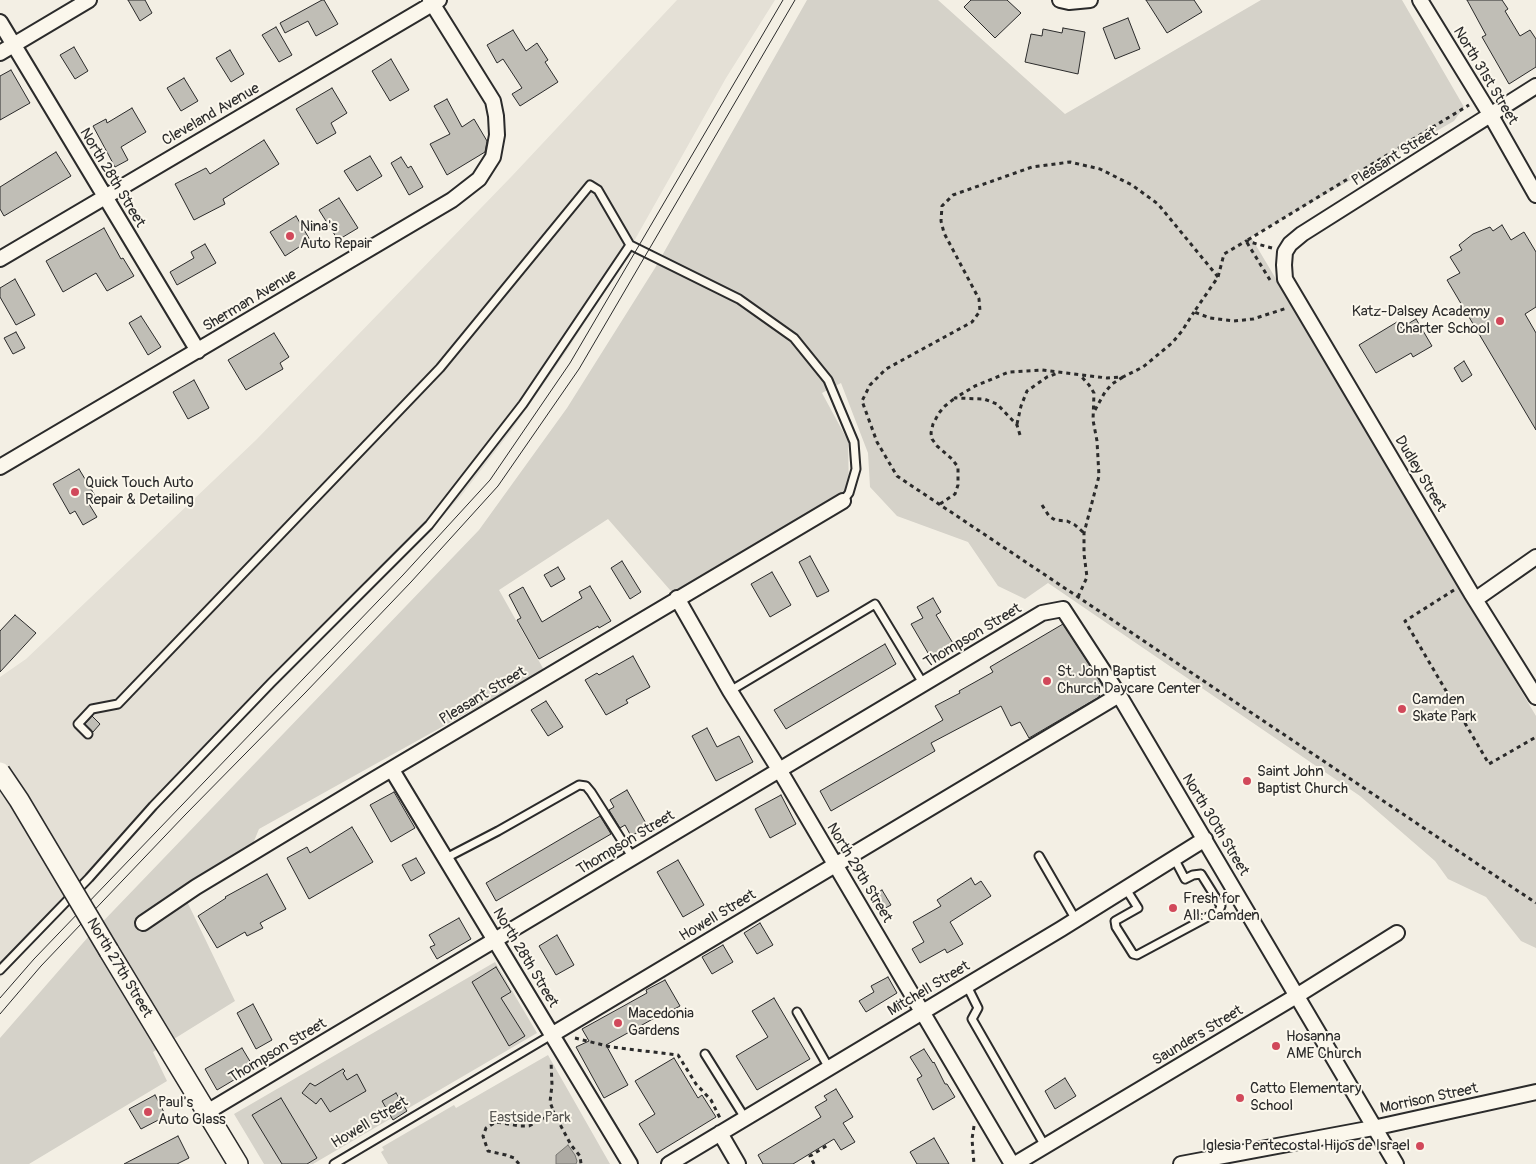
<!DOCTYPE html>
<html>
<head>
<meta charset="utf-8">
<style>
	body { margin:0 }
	canvas { display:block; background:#f3efe4 }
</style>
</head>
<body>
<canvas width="1536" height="1164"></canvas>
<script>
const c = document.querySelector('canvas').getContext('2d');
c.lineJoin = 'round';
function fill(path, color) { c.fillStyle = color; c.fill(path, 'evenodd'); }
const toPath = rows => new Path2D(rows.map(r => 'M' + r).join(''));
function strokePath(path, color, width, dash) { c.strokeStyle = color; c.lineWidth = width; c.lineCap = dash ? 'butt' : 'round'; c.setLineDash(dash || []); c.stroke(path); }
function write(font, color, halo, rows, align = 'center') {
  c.font = font + ' Pangolin,sans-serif'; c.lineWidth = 4; c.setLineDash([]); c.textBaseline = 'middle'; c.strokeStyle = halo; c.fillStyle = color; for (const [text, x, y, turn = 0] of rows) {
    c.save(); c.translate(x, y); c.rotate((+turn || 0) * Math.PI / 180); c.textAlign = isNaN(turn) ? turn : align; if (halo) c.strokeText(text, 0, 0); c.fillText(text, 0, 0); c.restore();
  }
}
fill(toPath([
	[677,0,775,0,726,78,611,282,564,355,511,431,461,496,423,538,172,792,122,850,0,978,0,677,26,659,256,440,511,177]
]), '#e4e0d6');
fill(toPath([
	[807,0,938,0,1065,114,1261,0,1402,0,1464,107,1454,121,1251,237,1536,716,1536,948,1521,941,1486,897,1448,879,1435,861,1360,796,1048,583,1025,599,998,586,968,542,897,516,870,487,868,453,841,383,822,393,848,441,849,493,677,598,608,519,499,590,544,670,259,829,252,846,182,891,235,1001,153,1052,167,1081,29,1164,0,1164,0,1038,89,936,479,530,567,408,655,268],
	[495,962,537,1033,313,1164,264,1164,234,1114],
	[548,1055,610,1164,388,1164,381,1152,384,1150,382,1147,454,1105,456,1108]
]), '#d5d2c9');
const water = toPath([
	[568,1145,575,1155,577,1161,576,1164,556,1164,556,1155,568,1145]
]);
fill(water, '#aca9a2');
strokePath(water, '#787772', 1);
const building = toPath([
	[128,0,145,0,152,13,140,21,128,0],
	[322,0,324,0,338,24,316,36,308,21,285,33,280,23,322,0],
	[971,0,1007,0,1021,13,995,38,964,7,971,0],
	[1146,0,1194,0,1202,12,1167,33,1146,0],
	[1467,0,1502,0,1508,9,1505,11,1520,36,1530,30,1536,39,1536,67,1509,84,1482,37,1486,35,1467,0],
	[1128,18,1140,49,1115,59,1103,28,1128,18],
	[276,27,292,55,279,62,262,35,276,27],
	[1063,28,1085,32,1078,74,1025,62,1031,34,1042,36,1043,29,1062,33,1063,28],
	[513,30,526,51,537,43,548,60,545,62,558,82,520,106,512,94,522,88,503,59,497,63,487,45,513,30],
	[74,47,88,71,75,79,60,55,74,47],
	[230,50,244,74,231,82,216,58,230,50],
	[391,59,409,90,390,101,372,71,391,59],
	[11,70,30,103,0,120,0,76,11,70],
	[184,78,198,101,181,111,167,88,184,78],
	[332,88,347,113,331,123,336,133,317,144,296,109,332,88],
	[447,99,462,127,474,119,487,141,485,152,447,175,430,144,450,134,434,106,447,99],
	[132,108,146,132,121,147,128,160,115,167,93,126,106,119,107,123,132,108],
	[264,140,279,164,223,199,225,204,194,220,175,184,206,168,210,174,264,140],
	[56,152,71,176,4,216,0,209,0,187,56,152],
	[370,156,382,176,357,191,344,171,370,156],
	[401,157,408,168,411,166,423,187,409,195,391,163,401,157],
	[339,198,358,228,338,240,319,210,339,198],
	[296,216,310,240,285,256,270,232,296,216],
	[1502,225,1511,240,1524,232,1536,252,1536,307,1525,314,1536,333,1536,430,1447,280,1460,273,1450,257,1462,250,1459,245,1473,234,1490,227,1493,231,1502,225],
	[104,228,121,259,123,258,134,276,107,291,96,273,63,292,46,261,104,228],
	[205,244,216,263,177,285,170,272,194,258,191,252,205,244],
	[15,279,35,315,16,325,0,297,0,288,15,279],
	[141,316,161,347,148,355,129,323,141,316],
	[1416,319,1432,346,1413,357,1411,353,1376,373,1359,345,1397,322,1401,328,1416,319],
	[16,332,25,348,13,354,4,338,16,332],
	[274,333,289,357,280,363,283,369,246,390,228,360,274,333],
	[1464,361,1472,375,1462,382,1454,368,1464,361],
	[194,380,209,408,188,419,173,392,194,380],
	[79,469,97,499,89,504,97,517,83,525,75,511,70,514,53,484,79,469],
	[810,556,829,591,817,597,799,562,810,556],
	[622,561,641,592,630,599,611,568,622,561],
	[558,567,565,579,551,587,544,575,558,567],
	[772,572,791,605,770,617,751,584,772,572],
	[590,586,611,621,599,628,598,626,539,659,517,620,521,618,509,595,523,587,542,622,582,598,579,592,590,586],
	[933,598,941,612,936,615,954,645,931,658,911,624,923,618,917,607,933,598],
	[15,615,36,633,0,672,0,631,15,615],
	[1063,624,1102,684,1099,697,1029,738,1020,722,1011,726,1001,706,931,743,935,751,831,811,820,791,943,720,935,706,960,693,959,691,993,672,990,667,1063,624],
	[885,644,896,664,786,729,774,710,885,644],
	[633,656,650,687,626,700,628,703,606,715,585,680,597,673,599,675,633,656],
	[546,701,563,727,548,736,531,710,546,701],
	[92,716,100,724,93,732,85,724,92,716],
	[707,728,717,747,739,736,753,762,716,781,692,736,707,728],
	[627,790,648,827,631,836,625,825,620,828,609,810,614,807,610,800,627,790],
	[394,792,415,828,391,842,370,805,394,792],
	[781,795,796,824,770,838,755,809,781,795],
	[600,816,611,834,496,901,486,883,600,816],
	[352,827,373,862,309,899,287,858,307,847,310,853,352,827],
	[416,858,425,873,411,881,402,865,416,858],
	[678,860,704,905,683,917,657,872,678,860],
	[267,874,286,909,260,923,263,928,247,936,245,932,217,948,198,916,226,898,225,897,267,874],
	[971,878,975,885,981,881,991,896,950,922,963,944,947,953,945,949,920,963,912,949,924,942,913,922,941,906,937,900,971,878],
	[882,890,891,905,878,912,870,897,882,890],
	[459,918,471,939,437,959,430,947,435,945,429,935,459,918],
	[760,923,773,945,757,954,744,933,760,923],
	[557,935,574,965,556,975,539,946,557,935],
	[723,945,733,962,712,974,702,957,723,945],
	[496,967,511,992,501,998,525,1036,509,1046,472,982,496,967],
	[888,977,897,993,866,1012,859,1001,874,992,871,986,888,977],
	[665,980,680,1006,661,1016,660,1015,606,1045,628,1085,604,1098,576,1047,589,1041,582,1029,647,993,646,990,665,980],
	[774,998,810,1059,757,1090,736,1056,768,1037,752,1011,774,998],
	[253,1004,272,1040,256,1049,237,1013,253,1004],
	[242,1048,254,1068,217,1090,205,1069,242,1048],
	[924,1049,933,1063,934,1062,945,1084,947,1084,955,1097,933,1110,917,1079,922,1076,910,1057,924,1049],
	[674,1058,698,1098,702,1095,716,1117,657,1153,639,1124,655,1114,635,1081,674,1058],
	[343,1069,345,1071,343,1073,347,1080,357,1074,366,1091,330,1112,321,1098,316,1104,302,1093,310,1083,315,1086,343,1069],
	[1065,1078,1076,1096,1055,1109,1045,1091,1065,1078],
	[836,1089,853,1117,843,1123,855,1142,841,1150,834,1139,793,1164,763,1164,758,1155,821,1117,815,1107,827,1100,824,1096,836,1089],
	[396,1093,407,1111,393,1120,382,1101,396,1093],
	[155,1095,166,1116,141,1129,129,1109,155,1095],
	[281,1098,317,1158,307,1164,282,1164,252,1115,281,1098],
	[178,1136,189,1158,177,1164,124,1164,178,1136],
	[934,1138,949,1164,917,1164,910,1152,934,1138]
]);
fill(building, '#c0beb6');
strokePath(building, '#2b2b2b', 1);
const lane = toPath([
	[730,691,875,604,924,685],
	[88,734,78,724,92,709,118,704,440,368,590,185,598,190,630,245],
	[1039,856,1076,920],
	[446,858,498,831,579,785,586,786,591,792,633,858],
	[1126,889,1138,908,1115,921,1116,927,1133,954,1137,955,1219,911,1221,906,1201,874,1193,875,1185,879,1174,858],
	[0,970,89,878,153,806,271,683,429,525,523,404,630,245,739,299,794,338,828,380,854,442,856,469,849,493,843,501],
	[967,986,978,1008,972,1019,1045,1146],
	[797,1012,829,1068],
	[705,1054,745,1118],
	[334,1164,553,1034]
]);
const street = toPath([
	[1060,0,1069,2,1090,0],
	[1420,0,1490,114,1536,195],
	[0,22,198,351],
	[0,53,89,0],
	[1536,86,1302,234,1290,244,1285,252,1284,265,1285,279,1471,593,1536,697],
	[0,259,439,0],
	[0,467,452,200,479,179,493,157,497,135,496,116,493,101,430,0],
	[677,598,730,691,780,771,1012,1164],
	[1476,599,1536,557],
	[392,770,630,1164],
	[143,923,196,887,368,783,843,501],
	[553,1034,1119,695],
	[207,1112,1042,613,1063,609,1119,695,1396,1164],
	[720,1133,738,1164],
	[669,1164,1061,929,1205,839],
	[1015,1164,1298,995,1397,933],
	[1181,1164,1373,1128,1536,1092]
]);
const secondary = toPath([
	[109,951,238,1164]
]);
strokePath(lane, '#2b2b2b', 11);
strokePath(street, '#2b2b2b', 18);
strokePath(secondary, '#2b2b2b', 22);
strokePath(toPath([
	[1272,248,1246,241,1224,254,1218,277,1194,312,1210,318,1234,321,1253,319,1287,308],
	[1218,277,1158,204,1132,185,1100,169,1070,162,1032,167,953,195,942,206,941,221,944,233,979,299,980,311,972,322,886,369,870,385,862,401,877,442,897,476,1536,903],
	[1270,280,1246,241,1469,105],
	[1095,410,1105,392,1112,384,1123,377],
	[1017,424,1021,406,1027,391,1047,377,1058,373],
	[1020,435,1017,425,997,404,984,399,955,398,975,386,1009,372,1042,370,1107,378,1123,377,1143,367,1172,343,1182,331,1194,312],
	[940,504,955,494,958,485,958,467,952,459,937,446,932,439,931,433,933,424,939,413,945,406,955,398],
	[1042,505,1049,516,1055,520,1067,521,1075,525,1084,533],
	[1454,590,1405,621,1489,764,1536,737],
	[1078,597,1087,577,1084,554,1084,533,1099,476,1097,441,1093,420,1094,393,1089,385,1080,375],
	[575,1038,611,1047,678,1055,696,1084,711,1100,720,1118],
	[553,1111,571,1145,580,1156,581,1164],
	[974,1126,972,1139,974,1164],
	[519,1164,514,1158,506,1155,488,1151,483,1136,486,1128,496,1122,520,1126,529,1126,551,1115,553,1110,550,1102,552,1085,551,1061],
	[814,1164,810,1156,828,1145]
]), '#2b2b2b', 3, [4, 4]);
strokePath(lane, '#fbf7ec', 7);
strokePath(street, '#fbf7ec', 14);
strokePath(secondary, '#fbf7ec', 19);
strokePath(toPath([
	[0,998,34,959,403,575,490,480,570,363,783,0],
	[0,1014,41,966,185,815,305,693,411,582,498,486,579,369,795,0]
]), '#2b2b2b', 1);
const secondaryBridge = toPath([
	[0,772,19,800,109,951]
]);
strokePath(secondaryBridge, '#2b2b2b', 22, []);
strokePath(secondaryBridge, '#fbf7ec', 19);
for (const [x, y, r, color] of [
	[290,236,5,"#d1495b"],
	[1500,321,5,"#d1495b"],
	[75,492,5,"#d1495b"],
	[1047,681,5,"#d1495b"],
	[1402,709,5,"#d1495b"],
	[1247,781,5,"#d1495b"],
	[1173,908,5,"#d1495b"],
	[618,1023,5,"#d1495b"],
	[1276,1046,5,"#d1495b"],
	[1240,1098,5,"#d1495b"],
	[148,1112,5,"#d1495b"],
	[1420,1146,5,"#d1495b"]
]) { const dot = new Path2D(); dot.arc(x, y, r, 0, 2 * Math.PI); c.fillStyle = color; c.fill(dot); strokePath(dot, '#fbf7ec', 2); }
write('15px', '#2b2b2b', '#fbf7ec', [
	["North 31st Street",1485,76,59],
	["Cleveland Avenue",211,115,-30],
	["Pleasant Street",1395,157,-32],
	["North 28th Street",112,178,59],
	["Sherman Avenue",250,301,-31],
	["Dudley Street",1420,474,59],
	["Thompson Street",973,636,-31],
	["Pleasant Street",483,696,-31],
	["North 30th Street",1215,825,59],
	["Thompson Street",626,843,-31],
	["North 29th Street",859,873,59],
	["Howell Street",718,916,-31],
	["North 28th Street",525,958,59],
	["North 27th Street",119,968,59],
	["Mitchell Street",929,989,-31],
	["Saunders Street",1198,1036,-31],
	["Thompson Street",278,1051,-31],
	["Morrison Street",1429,1099,-12],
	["Howell Street",370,1123,-31]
]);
write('15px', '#2b2b2b', '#fbf7ec', [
	["Nina's",300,227],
	["Auto Repair",300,244],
	["Katz-Dalsey Academy",1490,312,"right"],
	["Charter School",1490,329,"right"],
	["Quick Touch Auto",85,483],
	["Repair & Detailing",85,500],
	["St. John Baptist",1057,672],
	["Church Daycare Center",1057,689],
	["Camden",1412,700],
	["Skate Park",1412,717],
	["Saint John",1257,772],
	["Baptist Church",1257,789],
	["Fresh for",1183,899],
	["All: Camden",1183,916],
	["Macedonia",628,1014],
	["Gardens",628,1031],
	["Hosanna",1286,1037],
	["AME Church",1286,1054],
	["Catto Elementary",1250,1089],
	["School",1250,1106],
	["Paul's",158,1103],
	["Auto Glass",158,1120],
	["Iglesia Pentecostal Hijos de Israel",1410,1146,"right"]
], 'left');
write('15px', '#565552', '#fbf7ec', [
	["Eastside Park",530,1118]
]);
</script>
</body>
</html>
